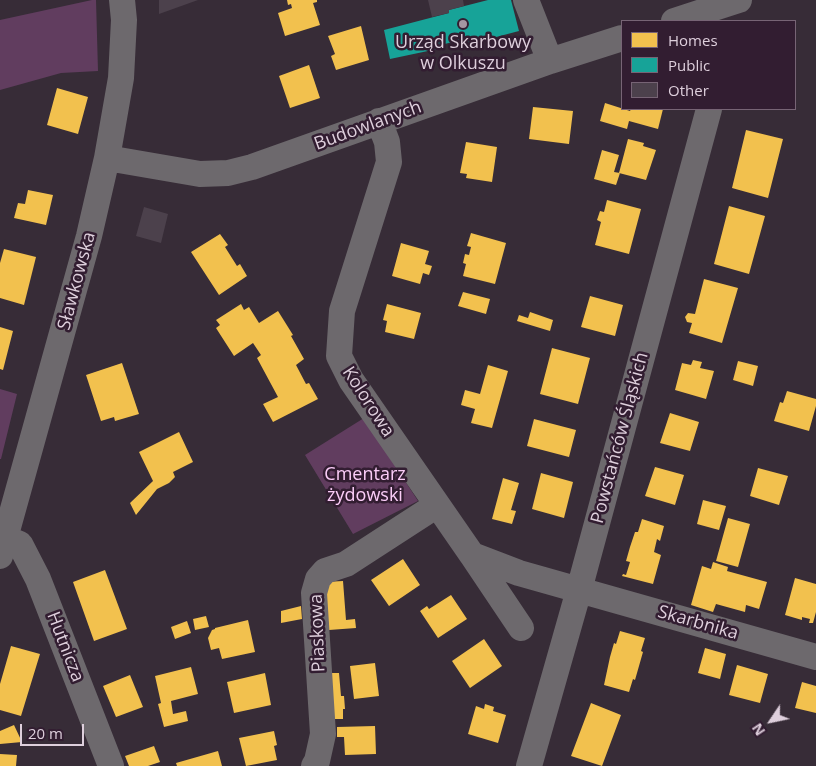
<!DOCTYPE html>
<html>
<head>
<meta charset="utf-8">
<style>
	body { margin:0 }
	#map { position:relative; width:816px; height:766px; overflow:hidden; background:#372c37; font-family:"Open Sans",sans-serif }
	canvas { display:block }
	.legend { position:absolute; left:621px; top:20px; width:175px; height:90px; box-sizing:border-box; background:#321d31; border:1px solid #776475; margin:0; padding:6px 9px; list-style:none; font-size:15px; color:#decfdc }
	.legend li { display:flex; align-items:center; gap:10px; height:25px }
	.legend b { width:25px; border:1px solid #776475 }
	.north { position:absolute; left:746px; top:696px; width:50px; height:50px; -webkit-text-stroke:4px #321d31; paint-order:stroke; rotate:236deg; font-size:14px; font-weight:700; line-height:20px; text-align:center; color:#decfdc }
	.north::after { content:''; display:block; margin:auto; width:18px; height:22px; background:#decfdc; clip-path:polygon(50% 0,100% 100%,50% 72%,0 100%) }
	.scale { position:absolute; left:20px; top:724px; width:64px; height:22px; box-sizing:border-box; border:2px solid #decfdc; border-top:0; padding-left:6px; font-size:15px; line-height:18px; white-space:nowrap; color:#decfdc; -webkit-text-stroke:4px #321d31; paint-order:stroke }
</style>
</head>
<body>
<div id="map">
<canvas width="816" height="766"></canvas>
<ul class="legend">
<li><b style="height:14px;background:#f2c14e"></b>Homes</li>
<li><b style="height:14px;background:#17a398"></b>Public</li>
<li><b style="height:14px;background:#4c414c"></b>Other</li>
</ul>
<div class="north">N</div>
<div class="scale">20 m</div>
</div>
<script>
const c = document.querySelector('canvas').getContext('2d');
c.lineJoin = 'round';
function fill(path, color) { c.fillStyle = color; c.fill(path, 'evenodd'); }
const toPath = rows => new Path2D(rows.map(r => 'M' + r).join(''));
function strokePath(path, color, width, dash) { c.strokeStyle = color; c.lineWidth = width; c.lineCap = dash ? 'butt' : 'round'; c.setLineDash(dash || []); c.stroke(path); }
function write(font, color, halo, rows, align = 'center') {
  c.font = font + ' "Open Sans",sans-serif'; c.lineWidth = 5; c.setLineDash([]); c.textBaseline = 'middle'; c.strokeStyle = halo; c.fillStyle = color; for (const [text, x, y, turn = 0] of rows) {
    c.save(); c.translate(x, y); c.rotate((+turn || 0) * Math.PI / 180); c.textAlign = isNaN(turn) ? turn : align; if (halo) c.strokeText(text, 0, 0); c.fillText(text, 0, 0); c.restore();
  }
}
fill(toPath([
	[92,0,96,0,98,71,61,73,0,90,0,20],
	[0,389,17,394,1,459,0,459],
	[364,418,418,501,353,534,305,455]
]), '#613d5f');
fill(toPath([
	[287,0,317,0,317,2,313,3,320,25,285,36,278,13,292,8,291,4,288,5],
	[361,26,369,60,336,70,331,56,335,54,328,36],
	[309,65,320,98,290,108,279,76],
	[57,88,88,97,78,134,47,125],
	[605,103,630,111,631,109,663,109,658,129,629,121,627,129,600,121],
	[533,107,573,111,569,144,529,139],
	[746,130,783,139,768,198,732,188],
	[628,139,644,143,643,146,656,150,646,180,619,173],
	[466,142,497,147,492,182,466,178,467,174,460,173],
	[602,150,619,155,614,172,620,173,616,185,594,179],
	[28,190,53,195,46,225,14,218,18,203,25,204],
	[607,200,641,209,629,254,595,245,601,222,597,220,600,211,604,212],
	[729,206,765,216,749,274,714,264],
	[471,233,506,243,495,284,463,276,466,264,463,263,465,254,469,255,471,247,467,246],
	[220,234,228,245,225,247,237,266,240,264,247,276,219,295,191,252],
	[401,243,429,251,425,264,432,266,429,275,423,273,420,284,392,276],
	[4,249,36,257,24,305,0,298,0,263],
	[704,279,738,288,722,343,689,333,692,323,687,322,685,317,688,313,695,314],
	[463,292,490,299,486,314,458,306],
	[590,296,623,305,615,336,581,327],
	[241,304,244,310,249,307,259,323,278,311,293,335,291,336,304,359,296,365,306,384,309,383,318,399,273,422,263,404,278,397,257,358,261,355,253,343,234,356,216,328,220,325,216,320],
	[387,304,421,313,414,339,385,332,387,321,383,320],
	[530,312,553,320,550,331,517,321,519,315,528,318],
	[0,327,13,331,3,370,0,369],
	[552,348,590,358,578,404,540,394],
	[693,360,702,362,700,368,714,371,706,399,675,390,682,363,691,365],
	[738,361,758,366,753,386,733,380],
	[122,363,139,414,115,421,114,417,101,421,86,375],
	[488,365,508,371,492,428,471,423,475,409,461,405,465,390,480,394],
	[787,391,816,399,816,406,809,431,774,421,780,402,783,403],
	[670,413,699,422,690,451,660,443],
	[534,419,576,430,569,457,527,446],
	[179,432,193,462,173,472,175,477,169,483,157,489,136,515,130,503,153,481,139,452],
	[655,467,684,475,675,505,645,496],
	[758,468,788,476,779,505,750,496],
	[541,473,573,482,564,518,532,509],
	[503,478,519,483,511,510,516,511,512,524,492,519],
	[703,500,726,506,719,530,697,524],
	[728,518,750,524,738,567,716,561],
	[642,519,664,526,660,541,657,539,654,552,661,555,653,584,622,576,623,574,626,575,630,562,626,561,630,547,635,532,638,532],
	[403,559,420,585,389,606,371,580],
	[713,562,728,567,727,571,767,582,759,609,746,605,745,612,716,604,713,612,691,605,702,566,711,569],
	[105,570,127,629,94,641,73,582],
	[795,578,816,584,816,612,813,623,809,623,810,619,802,617,802,620,785,615],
	[343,581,346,620,355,619,356,628,329,630,324,582],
	[451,595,467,619,438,638,420,611,427,606,429,609],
	[301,606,302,619,281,623,281,611],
	[206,616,209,627,195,630,193,619],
	[248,620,255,652,222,659,219,648,211,650,208,638,212,630,215,629,215,628],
	[187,621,191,633,175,639,171,627],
	[620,631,645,638,641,651,643,652,635,680,633,679,629,692,604,685,610,657,614,643,616,644],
	[484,639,502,666,470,688,452,661],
	[11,646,40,654,21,716,0,710,0,684],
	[705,648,726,654,720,679,698,673],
	[375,663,379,696,354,699,350,666],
	[737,665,768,674,760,703,729,695],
	[191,667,198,694,171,701,173,714,186,711,188,721,164,727,158,704,161,703,155,676],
	[265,673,271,705,234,713,227,682],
	[331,673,339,673,341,696,344,696,345,709,343,709,343,719,334,719],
	[130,675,143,707,116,717,103,686],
	[802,682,816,686,816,713,795,708],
	[591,703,621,715,602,766,571,756],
	[485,704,494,707,493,711,506,715,498,743,468,734,476,706,484,709],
	[14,725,22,742,0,744,0,731],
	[375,726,376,754,345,755,344,737,337,737,337,727],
	[274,731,277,745,274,746,277,760,246,766,239,738],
	[154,746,160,762,148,766,129,766,125,756],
	[218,751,222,766,177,766,176,763],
	[0,754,17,755,16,766,0,766]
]), '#f2c14e');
fill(toPath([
	[488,0,511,0,519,31,458,47,456,41,441,45,442,48,390,59,384,30,449,13,449,10]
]), '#17a398');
fill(toPath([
	[159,0,198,0,159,14],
	[428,0,463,0,464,6,449,10,449,13,432,17],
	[144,207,168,214,161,243,136,236]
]), '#4c414c');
strokePath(toPath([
	[526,0,550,61],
	[674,21,739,0],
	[379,121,387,142,389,162,342,311,339,356,351,380,472,555,519,573,816,657],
	[107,158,200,174,228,173,252,167,550,61,622,38],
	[5,538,20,544,38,579,111,766],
	[472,555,521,628],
	[0,556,89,236,107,158,121,78,124,20,122,0],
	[314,766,317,761,323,734,314,593,318,579,325,571,346,564,437,505],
	[529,766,579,590,709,109]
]), '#6d696d', 26);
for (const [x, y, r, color] of [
	[463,24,5,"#a496a2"]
]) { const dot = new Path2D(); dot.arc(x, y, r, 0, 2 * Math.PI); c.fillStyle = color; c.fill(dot); strokePath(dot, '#321d31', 2); }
write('18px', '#decfdc', '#321d31', [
	["Urząd Skarbowy",463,43],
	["w Olkuszu",463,64]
]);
write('18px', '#decfdc', '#321d31', [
	["Budowlanych",368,126,-20],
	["Sławkowska",77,281,-75],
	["Kolorowa",368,402,57],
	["Powstańców Śląskich",620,438,-75],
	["Skarbnika",698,623,16],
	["Piaskowa",318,633,-92],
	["Hutnicza",65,647,69]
]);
write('18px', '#fbcdf8', '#321d31', [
	["Cmentarz",365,475],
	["żydowski",365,496]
]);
</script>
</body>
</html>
